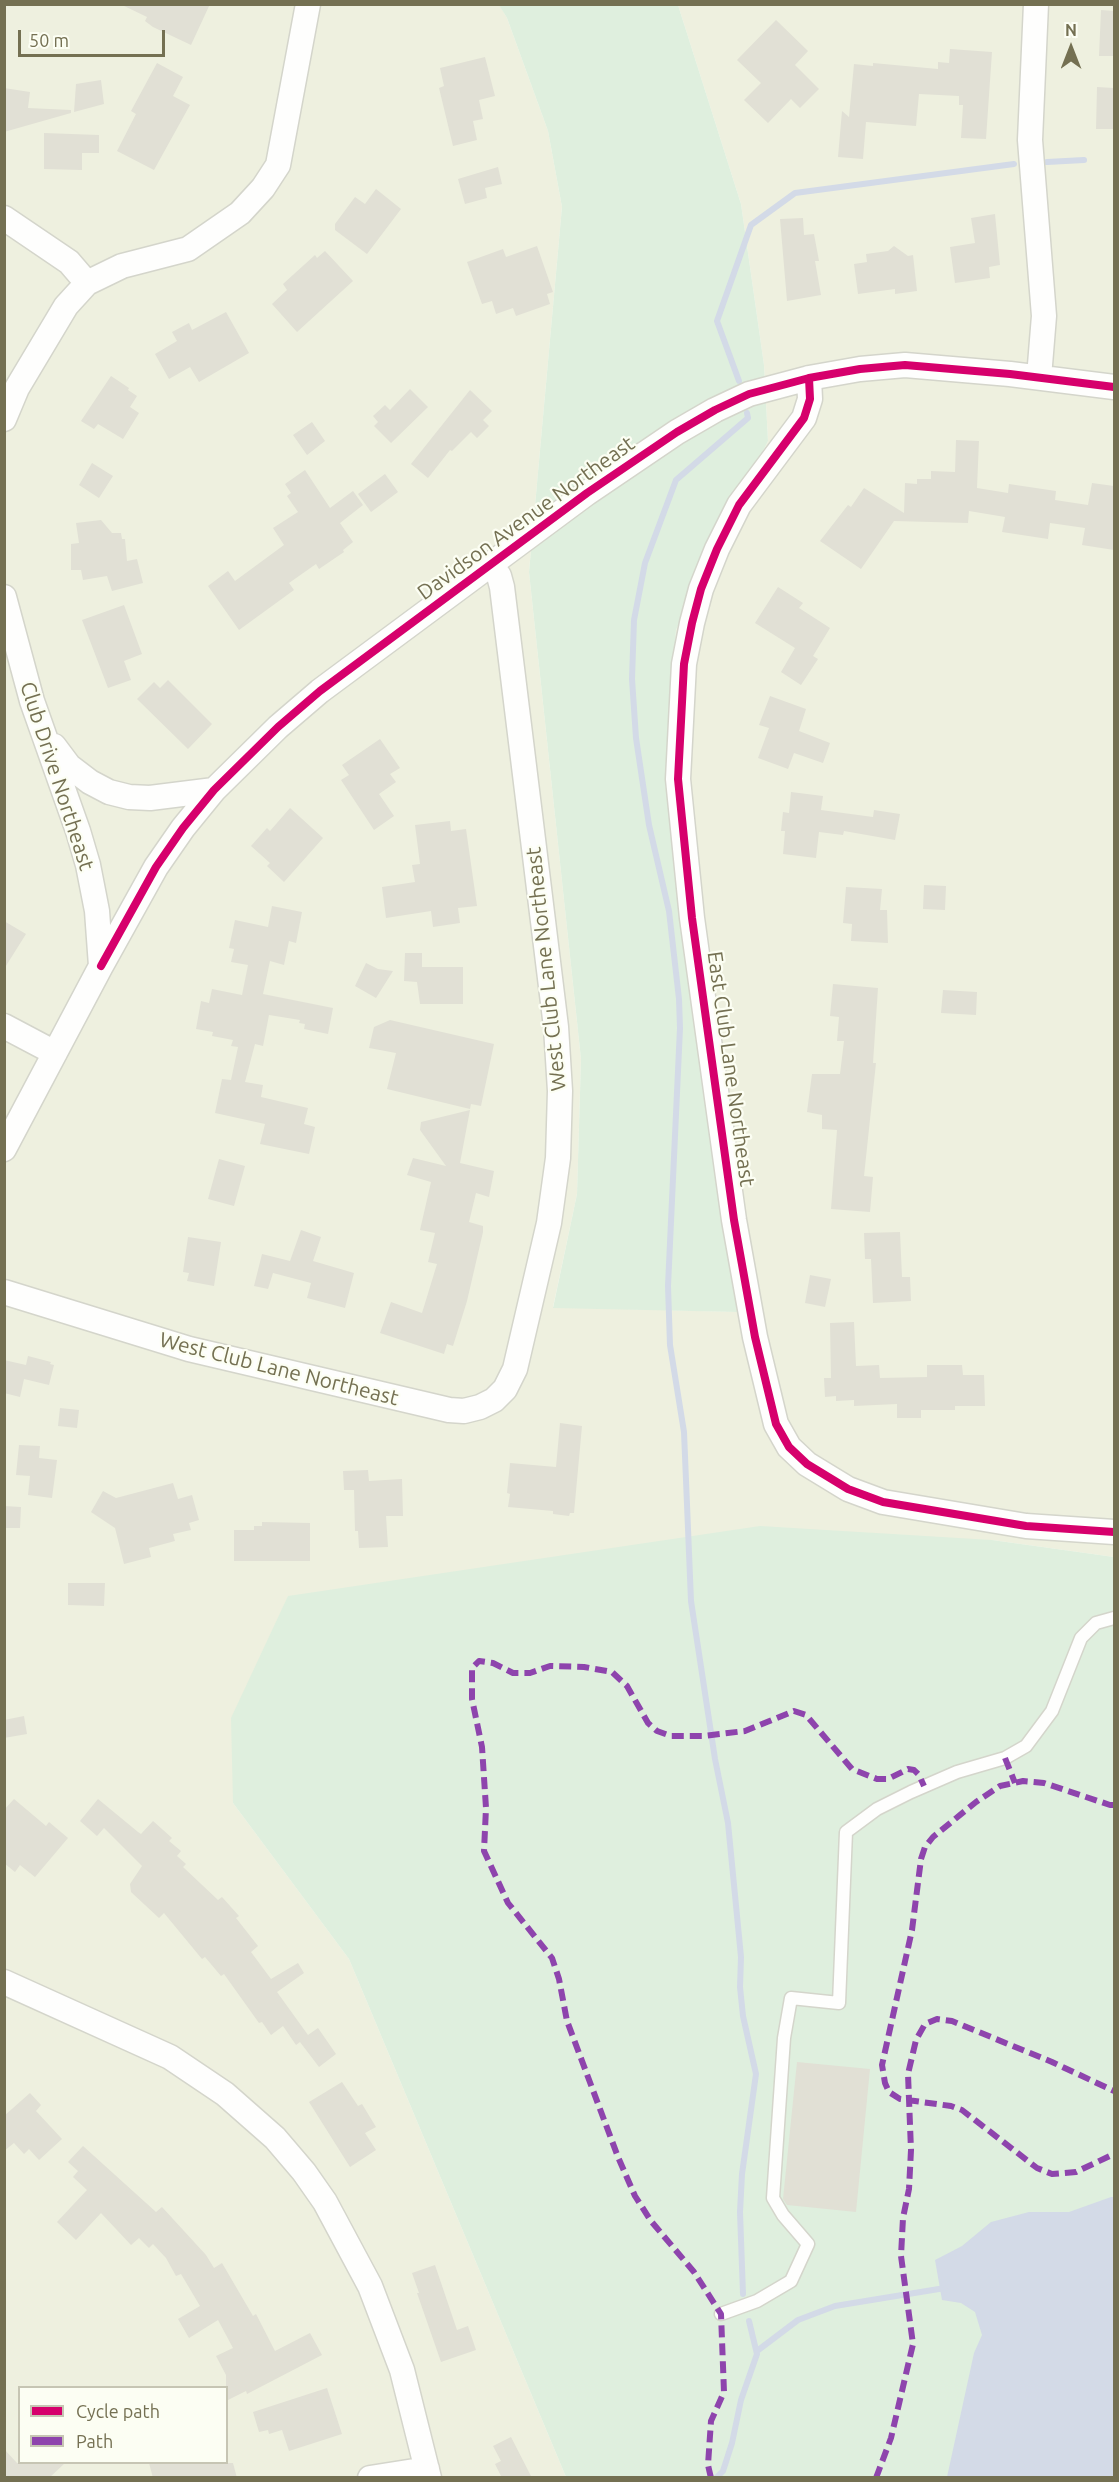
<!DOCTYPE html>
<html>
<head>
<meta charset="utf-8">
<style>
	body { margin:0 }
	#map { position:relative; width:1119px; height:2482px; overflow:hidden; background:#f7f8f0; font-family:Ubuntu,sans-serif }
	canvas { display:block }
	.frame { position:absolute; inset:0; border:6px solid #747052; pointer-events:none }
	.legend { position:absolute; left:18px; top:2386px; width:210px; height:78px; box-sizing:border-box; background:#fcfef3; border:2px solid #c6c5b3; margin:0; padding:8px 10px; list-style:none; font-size:18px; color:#747052 }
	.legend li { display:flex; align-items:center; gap:12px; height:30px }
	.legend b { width:30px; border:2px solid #c6c5b3 }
	.north { position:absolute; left:1041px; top:18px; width:60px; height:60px; -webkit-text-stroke:4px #fcfef3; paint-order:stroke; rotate:0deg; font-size:16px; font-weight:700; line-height:24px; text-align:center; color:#747052 }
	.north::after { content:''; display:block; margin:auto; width:21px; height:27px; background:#747052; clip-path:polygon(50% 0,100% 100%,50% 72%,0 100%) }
	.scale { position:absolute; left:18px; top:30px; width:147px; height:27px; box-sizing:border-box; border:3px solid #747052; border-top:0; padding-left:8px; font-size:18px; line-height:21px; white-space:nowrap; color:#747052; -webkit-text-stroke:4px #fcfef3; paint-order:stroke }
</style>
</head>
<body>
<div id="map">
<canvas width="1119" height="2482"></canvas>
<div class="frame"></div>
<ul class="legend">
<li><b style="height:8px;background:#d6006c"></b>Cycle path</li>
<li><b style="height:8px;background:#8e44ad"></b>Path</li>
</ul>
<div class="north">N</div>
<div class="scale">50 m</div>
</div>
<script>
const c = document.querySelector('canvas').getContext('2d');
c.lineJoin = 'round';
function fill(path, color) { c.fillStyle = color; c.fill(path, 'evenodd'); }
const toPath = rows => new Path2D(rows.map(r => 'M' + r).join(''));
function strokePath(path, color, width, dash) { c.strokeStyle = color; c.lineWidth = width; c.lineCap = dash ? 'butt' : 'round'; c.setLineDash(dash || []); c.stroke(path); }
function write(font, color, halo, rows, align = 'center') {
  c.font = font + ' Ubuntu,sans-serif'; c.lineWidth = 4.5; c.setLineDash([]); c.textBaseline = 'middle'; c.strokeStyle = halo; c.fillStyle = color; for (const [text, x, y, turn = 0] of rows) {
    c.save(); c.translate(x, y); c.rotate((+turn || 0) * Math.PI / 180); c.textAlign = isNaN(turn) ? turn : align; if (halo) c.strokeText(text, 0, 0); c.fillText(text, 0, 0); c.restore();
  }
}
fill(toPath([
	[499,4,507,18,548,131,562,207,529,572,581,1059,577,1194,553,1307,736,1312,665,782,676,630,768,441,764,365,741,204,678,5,1114,5,1114,1557,992,1540,233,1803,349,1959,566,2477,5,2478,5,5],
	[20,2388,226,2388,226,2462,20,2462]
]), '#eef0df');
fill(toPath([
	[499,5,678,5,741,204,764,365,768,441,676,630,665,782,737,1312,553,1308,577,1194,581,1059,529,572,562,207,548,131,507,18],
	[760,1526,992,1540,1114,1557,1114,2477,566,2477,349,1959,233,1803,231,1718,288,1596]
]), '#dfefde');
fill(toPath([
	[1111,2197,1114,2197,1114,2477,947,2477,974,2353,982,2335,975,2312,961,2303,942,2300,935,2260,962,2246,991,2222,1029,2212,1069,2212]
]), '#d3dae7');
strokePath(toPath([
	[1047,162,1084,160],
	[739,381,717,321,751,225,795,193,1014,164],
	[743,2294,740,2212,742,2174,756,2074,743,2016,740,1987,741,1957,728,1823,715,1759,691,1601,684,1432,670,1345,668,1286,680,1028,679,999,669,911,649,825,636,738,632,679,634,620,645,563,676,480,748,418,747,413],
	[757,2351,798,2320,835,2306,945,2288],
	[716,2478,723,2471,732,2443,741,2400,757,2354,749,2321]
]), '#d3dae7', 6);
fill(toPath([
	[120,4,210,4,191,45,153,27,145,21,147,17],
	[1101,10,1114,11,1114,56,1099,56],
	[776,20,808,51,795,65,819,89,800,108,791,99,768,123,744,100,761,83,737,60],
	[950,49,992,52,986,139,961,138,963,105,959,105,959,96,919,94,916,126,866,122,863,159,838,157,842,111,849,117,854,64,873,66,873,63,938,69,938,62,949,63],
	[485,57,495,96,479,100,483,119,473,121,477,140,453,146,439,88,444,86,440,68],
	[157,63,183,77,173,96,190,105,154,170,117,151,136,114,131,111],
	[101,80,104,104,74,112,76,84],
	[1097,87,1114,88,1114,129,1096,129],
	[4,88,30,92,28,108,71,110,71,113,4,132],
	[44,133,99,135,99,153,82,153,82,170,44,169],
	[498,167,502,184,485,188,487,198,465,204,458,179],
	[376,189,401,209,367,254,335,230,335,224,355,197,365,204],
	[995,214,1000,265,989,267,990,278,955,283,950,247,975,243,971,218],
	[803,218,804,235,814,234,819,261,815,261,821,295,787,301,780,219],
	[537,246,553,292,547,294,550,304,516,316,513,308,496,314,492,301,482,304,467,262,503,249,506,257],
	[894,246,908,256,913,255,917,291,895,294,895,289,858,294,854,264,867,262,866,254,888,251],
	[325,251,353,281,297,332,272,304,287,290,283,284,315,255,317,258],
	[226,312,249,353,199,382,190,367,169,379,155,354,177,341,172,332,189,323,192,330],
	[111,376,129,388,128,390,137,396,130,407,139,413,123,439,98,424,94,429,81,421],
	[410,389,428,407,391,443,374,426,378,422,373,416,385,405,390,410],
	[470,390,492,411,483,420,489,426,477,438,471,432,452,451,450,450,428,478,411,464],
	[312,422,325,441,307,455,293,435],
	[956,440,979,441,977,488,1008,493,1009,484,1056,491,1055,500,1088,505,1092,483,1114,486,1114,550,1082,545,1085,528,1050,523,1048,539,1002,532,1005,517,969,511,968,523,894,521,861,569,820,541,848,505,851,507,864,488,904,513,905,483,917,484,917,479,931,479,931,471,955,472],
	[92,463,113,476,99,498,79,485],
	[305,470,330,508,353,491,363,505,340,523,353,542,343,550,344,552,319,569,316,564,289,583,294,590,239,630,208,586,228,571,235,581,284,545,273,528,298,512,287,496,291,493,285,484],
	[385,474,398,492,371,512,358,494],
	[101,520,112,533,121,533,122,539,125,539,127,561,137,559,143,583,112,591,107,576,83,580,81,570,71,570,71,544,79,543,76,523],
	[778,587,803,603,799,608,830,628,813,656,818,659,801,685,781,672,795,648,755,623],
	[124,605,142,654,124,661,131,680,108,688,82,620],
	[168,680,212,724,188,749,137,699,154,682,160,688],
	[770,696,806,709,799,731,830,743,823,763,794,753,788,769,758,758,769,728,759,725],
	[380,739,400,768,390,774,396,782,379,794,394,816,374,830,341,780,349,775,342,765],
	[791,792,823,796,821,810,873,817,874,810,900,814,895,840,844,831,843,835,819,832,816,858,783,854,785,831,781,831,783,812,789,813],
	[290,808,323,838,284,882,267,866,270,863,251,846,267,828,270,831],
	[450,821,451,831,466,829,477,906,458,908,460,923,433,927,431,911,386,918,382,887,415,882,412,865,420,864,415,825],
	[924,885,946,886,945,910,923,909],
	[846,887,882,889,880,910,887,910,888,943,851,941,852,924,843,923],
	[272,906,302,912,296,943,289,941,284,965,270,961,263,994,333,1008,328,1034,304,1029,305,1024,299,1023,300,1020,269,1015,263,1046,255,1044,245,1082,263,1085,261,1097,308,1108,304,1124,315,1127,309,1154,260,1144,265,1124,215,1113,222,1079,231,1080,238,1047,231,1046,233,1040,212,1036,213,1032,196,1029,201,1001,209,1003,212,989,242,995,248,965,231,962,234,949,229,948,235,920,268,927],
	[4,921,26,934,4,969],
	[405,953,422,953,422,967,463,967,463,1004,420,1004,417,982,404,981],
	[366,963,378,969,393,971,376,998,355,986],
	[833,984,878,988,873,1063,876,1063,864,1176,873,1177,870,1212,831,1209,837,1130,822,1129,822,1115,807,1112,812,1074,840,1074,844,1041,837,1041,839,1017,830,1016],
	[943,990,977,992,976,1015,941,1013],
	[390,1020,494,1044,481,1106,471,1104,470,1109,387,1089,396,1053,369,1048,374,1027],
	[470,1110,460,1163,494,1171,489,1197,476,1193,469,1222,483,1226,483,1232,467,1301,453,1346,447,1344,444,1354,380,1333,391,1302,422,1313,437,1264,428,1262,435,1233,420,1230,431,1182,407,1175,413,1158,446,1166,420,1130,421,1122],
	[219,1159,245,1166,234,1206,208,1199],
	[301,1230,321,1237,313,1261,354,1273,345,1308,307,1298,311,1283,273,1273,268,1289,254,1286,262,1254,290,1261],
	[900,1232,902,1277,910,1277,911,1301,873,1303,871,1259,865,1259,864,1233],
	[188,1237,221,1242,214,1286,187,1281,189,1273,183,1272],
	[810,1275,831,1279,825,1307,805,1303],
	[854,1322,856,1366,879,1365,880,1378,927,1377,927,1365,962,1365,963,1375,984,1375,985,1406,955,1406,955,1410,921,1410,921,1418,897,1418,897,1404,854,1406,854,1400,836,1401,836,1396,825,1397,824,1378,831,1378,830,1323],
	[28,1356,51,1362,50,1364,54,1365,49,1385,24,1379,20,1397,4,1393,4,1360,26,1365],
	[60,1408,79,1410,77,1428,58,1426],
	[560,1423,582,1426,574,1513,570,1513,569,1516,553,1514,553,1511,508,1507,510,1494,507,1493,510,1463,556,1467],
	[19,1445,40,1446,39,1458,57,1460,52,1498,28,1495,30,1476,16,1475],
	[368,1470,369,1481,402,1479,403,1516,386,1516,388,1547,359,1548,358,1531,355,1531,354,1490,344,1490,343,1471],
	[173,1483,178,1499,192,1495,199,1520,189,1523,191,1530,173,1534,175,1541,149,1548,151,1557,124,1564,115,1528,91,1512,103,1491,116,1498],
	[4,1506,21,1507,20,1528,4,1528],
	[262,1522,310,1523,310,1561,234,1561,234,1530,254,1530,254,1526,262,1526],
	[68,1583,105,1583,104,1606,68,1605],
	[24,1716,27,1734,4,1738,4,1720],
	[14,1799,46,1826,49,1822,68,1838,35,1877,20,1865,15,1872,4,1863,4,1810],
	[98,1799,138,1832,141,1834,153,1821,172,1838,169,1841,181,1851,177,1856,186,1864,183,1867,218,1900,222,1897,239,1916,236,1918,258,1946,251,1952,271,1979,298,1963,304,1973,277,1992,308,2035,318,2028,336,2054,319,2067,300,2042,296,2045,283,2026,271,2035,262,2022,259,2023,224,1974,221,1976,205,1957,202,1959,164,1913,159,1918,131,1892,130,1884,142,1866,104,1828,97,1836,80,1821],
	[797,2062,870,2069,856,2212,787,2205,783,2199],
	[342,2082,358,2106,362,2104,376,2127,365,2133,376,2150,350,2167,309,2102],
	[30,2093,41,2105,36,2111,62,2139,39,2160,29,2149,24,2154,14,2143,4,2151,4,2116],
	[83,2146,156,2212,162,2207,206,2255,214,2268,222,2263,253,2316,256,2314,275,2351,310,2333,322,2355,247,2394,246,2391,226,2401,226,2375,216,2356,233,2348,218,2320,189,2338,178,2319,200,2306,181,2274,176,2276,166,2258,153,2244,149,2248,139,2238,131,2245,101,2213,76,2240,57,2222,87,2190,73,2177,78,2171,68,2162],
	[435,2265,457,2330,468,2326,476,2350,441,2362,417,2293,419,2293,412,2273],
	[327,2388,342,2434,289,2451,282,2430,269,2434,268,2430,259,2432,253,2412],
	[511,2437,532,2478,502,2478,495,2464,501,2461,493,2446],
	[4,2449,17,2463,65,2463,49,2478,4,2478],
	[149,2463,233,2463,237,2478,153,2478]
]), '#e1e0d5');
const service = toPath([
	[721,2314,757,2301,791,2281,808,2244,783,2215,773,2198,784,2038,791,1998,839,2003,846,1832,877,1809,911,1792,957,1772,1005,1758,1026,1746,1052,1711,1081,1638,1096,1623,1114,1618]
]);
const minor = toPath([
	[1036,4,1030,140,1044,316,1039,377],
	[4,218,69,262,87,283],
	[809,378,810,399,804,418,739,505,717,549,701,589,692,623,684,664,678,779,692,918,734,1220,755,1337,776,1424,789,1447,807,1464,848,1489,883,1502,1026,1526,1114,1532],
	[4,419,17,388,66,306,87,283,122,266,188,249,240,213,263,188,278,165,308,4],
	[4,597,32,701,78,831,88,865,97,911,101,966,4,1149],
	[54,746,69,766,90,782,109,792,129,797,150,798,214,790],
	[101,966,156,867,183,828,214,790,278,727,320,691,587,493,677,432,715,410,749,394,809,378,860,369,905,365,1010,374,1114,387],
	[4,1026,55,1053],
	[4,1292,189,1349,449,1410,464,1411,480,1407,494,1400,505,1389,515,1369,549,1223,558,1158,560,1091,556,1027,502,587,499,576,491,564],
	[4,1982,170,2057,225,2094,275,2138,304,2172,325,2202,370,2286,402,2370,429,2478],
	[370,2478,427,2469]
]);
strokePath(service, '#d4d5cb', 15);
strokePath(minor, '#d4d5cb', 27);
strokePath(service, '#fefefd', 12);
strokePath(minor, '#fefefd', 24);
strokePath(toPath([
	[1005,1758,1015,1783],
	[1114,1805,1110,1805,1044,1783,1023,1781,1000,1786,976,1802,933,1837,925,1847,921,1859,912,1930,882,2065,885,2083,889,2092,900,2099,951,2106,962,2110,1037,2168,1052,2174,1076,2172,1114,2154],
	[711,2478,708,2465,711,2421,724,2392,721,2314,694,2272,651,2221,635,2196,618,2157,567,2021,559,1979,552,1958,508,1903,484,1851,486,1808,482,1747,472,1699,472,1668,479,1661,493,1663,513,1673,530,1673,550,1666,584,1667,612,1672,627,1686,648,1723,657,1731,671,1736,703,1736,745,1731,794,1711,806,1715,852,1769,877,1779,888,1779,908,1769,914,1770,919,1775,924,1786],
	[876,2478,891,2438,913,2344,901,2256,903,2218,909,2189,911,2150,908,2074,916,2040,925,2024,937,2019,952,2021,1052,2062,1114,2091]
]), '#8e44ad', 6, [12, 6]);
strokePath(toPath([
	[809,378,810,399,804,418,739,505,717,549,701,589,692,623,684,664,678,779,692,918,734,1220,755,1337,776,1424,789,1447,807,1464,848,1489,883,1502,1026,1526,1114,1532],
	[101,966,156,867,183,828,214,790,278,727,320,691,587,493,677,432,715,410,749,394,809,378,860,369,905,365,1010,374,1114,387]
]), '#d6006c', 8);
write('21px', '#747052', '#fcfef3', [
	["Davidson Avenue Northeast",526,518,-36],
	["Club Drive Northeast",57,776,72],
	["West Club Lane Northeast",546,969,-96],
	["East Club Lane Northeast",731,1069,82],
	["West Club Lane Northeast",279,1369,14]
]);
</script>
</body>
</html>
